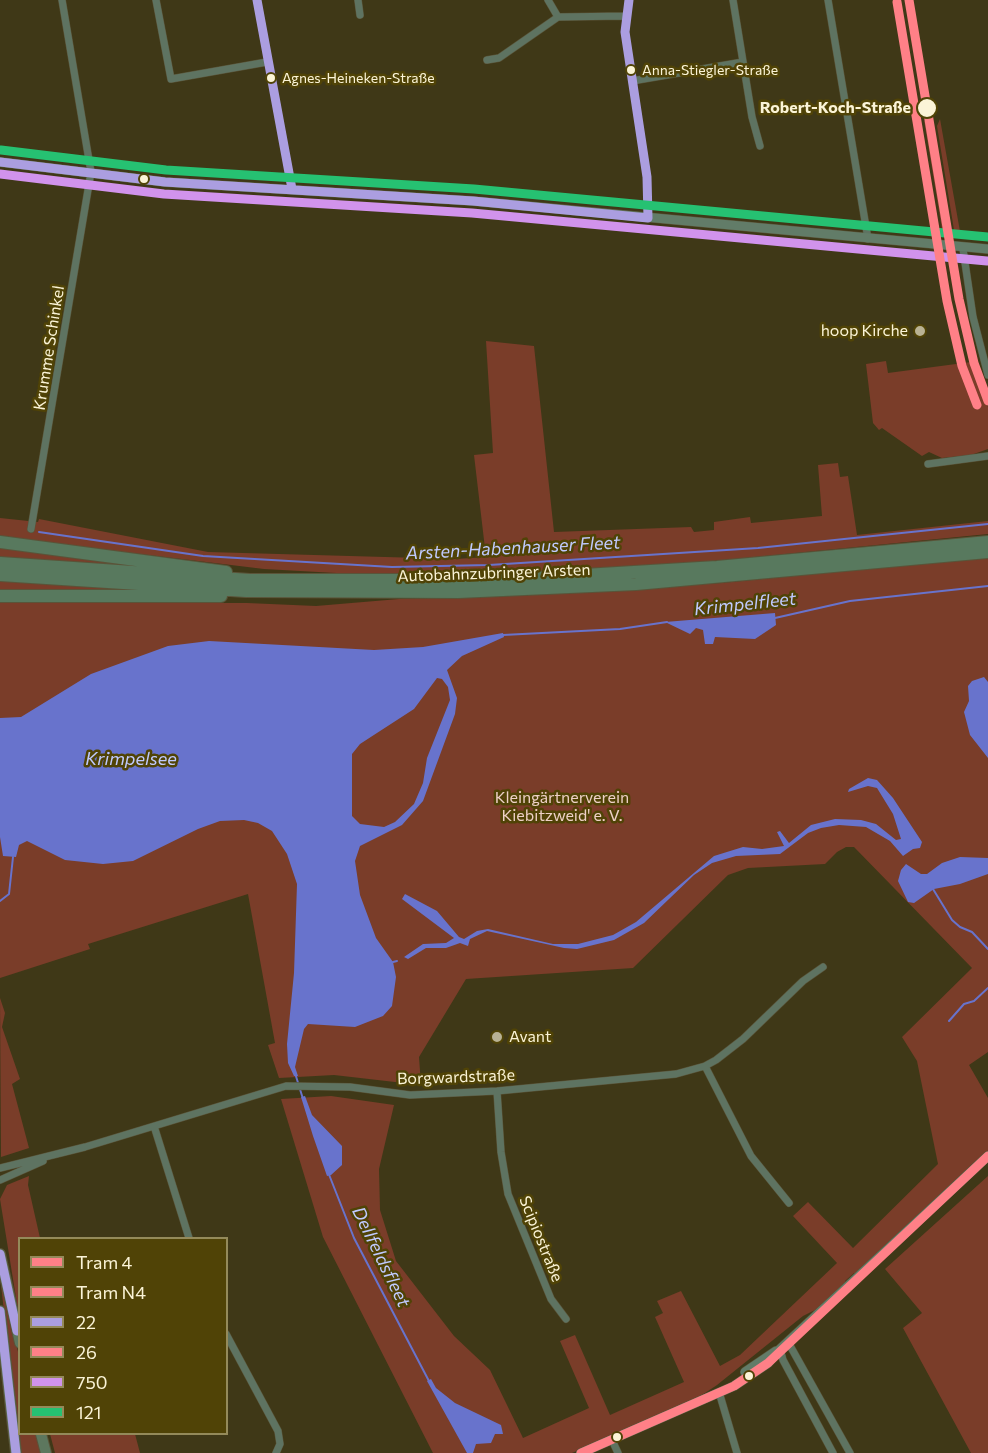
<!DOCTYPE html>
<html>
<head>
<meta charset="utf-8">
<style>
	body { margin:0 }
	#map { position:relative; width:988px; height:1453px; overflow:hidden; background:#3f3817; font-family:Commissioner,sans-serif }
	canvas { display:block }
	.legend { position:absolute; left:18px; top:1237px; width:210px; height:198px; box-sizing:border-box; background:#504306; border:2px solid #948a5a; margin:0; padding:8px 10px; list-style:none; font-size:18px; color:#fbf4d7 }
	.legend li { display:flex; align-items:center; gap:12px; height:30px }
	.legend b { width:30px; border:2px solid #948a5a }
</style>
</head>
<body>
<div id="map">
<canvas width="988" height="1453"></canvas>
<ul class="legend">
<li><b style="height:8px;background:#ff8087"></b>Tram 4</li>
<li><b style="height:8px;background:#ff8087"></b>Tram N4</li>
<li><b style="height:8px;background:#ab9ee0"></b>22</li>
<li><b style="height:8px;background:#ff8087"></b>26</li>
<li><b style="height:8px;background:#d193ec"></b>750</li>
<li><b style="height:8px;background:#26c172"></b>121</li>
</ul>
</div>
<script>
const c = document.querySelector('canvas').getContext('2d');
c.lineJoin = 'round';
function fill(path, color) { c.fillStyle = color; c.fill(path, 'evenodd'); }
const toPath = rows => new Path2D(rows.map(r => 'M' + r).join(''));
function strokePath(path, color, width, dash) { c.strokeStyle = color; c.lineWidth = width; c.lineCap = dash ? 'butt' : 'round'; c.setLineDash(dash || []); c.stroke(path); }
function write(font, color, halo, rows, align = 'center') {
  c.font = font + ' Commissioner,sans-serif'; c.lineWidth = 5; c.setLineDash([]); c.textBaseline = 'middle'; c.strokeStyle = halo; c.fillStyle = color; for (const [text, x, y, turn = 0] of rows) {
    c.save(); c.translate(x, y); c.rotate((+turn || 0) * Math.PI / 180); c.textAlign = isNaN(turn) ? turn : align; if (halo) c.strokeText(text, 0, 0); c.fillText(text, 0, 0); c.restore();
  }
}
fill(toPath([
	[940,119,961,237,955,236,937,126],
	[924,120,928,127,946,235,943,235],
	[486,341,534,346,554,532,691,527,694,532,714,530,714,522,750,517,751,523,822,516,818,465,838,463,840,477,848,476,857,535,988,521,988,534,694,563,489,574,372,575,264,569,0,537,0,518,38,522,39,519,208,552,456,559,486,557,474,455,493,453],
	[886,361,888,373,971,362,988,407,988,449,971,455,942,458,929,452,922,456,882,428,879,430,873,423,866,364],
	[0,548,158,568,0,559],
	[988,557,988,1052,969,1065,988,1098,988,1152,856,1275,854,1273,845,1281,847,1284,821,1307,803,1316,717,1385,696,1399,572,1453,433,1453,323,1237,281,1099,331,1096,394,1105,379,1169,380,1210,396,1261,454,1336,490,1370,523,1438,589,1408,560,1341,575,1335,610,1415,684,1382,655,1317,663,1313,657,1301,681,1291,720,1366,740,1355,837,1263,793,1216,808,1202,853,1248,938,1164,917,1061,902,1037,972,968,854,847,846,847,837,852,825,864,748,868,728,875,633,968,466,979,419,1057,421,1085,334,1075,279,1078,268,1045,275,1043,248,894,88,944,90,949,0,978,0,603,247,603,316,606,399,599,532,595,721,583],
	[0,580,151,591,0,593],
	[0,998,5,1013,2,1027,20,1079,12,1084,29,1148,1,1157],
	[29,1176,28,1185,40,1238,20,1238,19,1316,0,1199,7,1185],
	[988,1176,988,1453,971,1453,903,1328,922,1313,885,1269],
	[0,1276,19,1356,20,1434,39,1434,43,1453,20,1453],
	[50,1434,135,1434,140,1453,55,1453]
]), '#7a3d29');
fill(toPath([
	[775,613,776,625,755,639,715,637,713,644,705,644,703,630,696,628,690,634,665,622],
	[503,633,504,637,462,656,447,670,457,698,455,714,423,801,402,825,360,846,355,861,360,895,376,938,393,962,396,977,392,1006,383,1016,355,1027,308,1024,304,1029,295,1067,298,1076,294,1076,288,1063,287,1044,294,973,297,884,287,854,272,831,258,823,244,820,220,821,198,829,133,861,103,864,65,860,27,841,19,845,16,857,3,856,0,837,0,718,21,717,91,674,168,646,209,641,374,650,423,647],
	[437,678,442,679,448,687,450,700,427,758,423,783,414,804,395,822,384,827,360,824,352,816,352,754,360,744,414,709],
	[984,677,988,682,988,758,970,735,964,712,969,701,968,686,972,681],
	[868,778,877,780,893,798,922,842,920,848,913,849,903,856,890,841,866,827,839,825,821,828,808,833,780,854,736,856,712,863,694,875,644,923,614,940,577,949,564,948,487,931,470,939,468,946,460,943,446,948,426,948,408,959,404,957,423,944,446,943,454,938,402,899,405,894,437,911,459,937,464,939,477,931,488,929,553,944,578,944,613,935,636,922,714,856,743,847,762,849,784,846,777,832,780,831,789,843,811,825,835,819,861,820,876,824,896,840,901,839,893,814,877,788,868,786,848,792,849,789],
	[960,857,988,858,988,874,960,884,934,889,914,903,908,902,898,881,901,870,906,864,921,874,927,874,942,863],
	[305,1096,312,1115,342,1146,342,1165,331,1175,327,1176,313,1136,301,1097],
	[431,1379,436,1388,455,1403,501,1425,503,1434,495,1434,491,1443,476,1444,473,1453,467,1453,427,1381]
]), '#6873cc');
strokePath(toPath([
	[39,532,203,556,392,567,489,565,758,548,988,524],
	[775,618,850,601,988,586],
	[503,635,620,629,667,622],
	[933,889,952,920,960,927,972,932,988,949],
	[0,901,9,894,13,857],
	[393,962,397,961],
	[949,1021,964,1004,974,1001,988,988],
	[295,1073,303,1099],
	[328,1172,354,1238,430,1383]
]), '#6873cc', 2);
const street = toPath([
	[156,0,171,79,267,62],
	[257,0,292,189],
	[358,0,360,15],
	[548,0,558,17],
	[629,0,625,32,647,177,648,218],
	[733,0,752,117,760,146],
	[828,0,868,239],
	[487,60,499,58,558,17,625,16],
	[632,81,743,62],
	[963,249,973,317,988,375],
	[928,464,988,456],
	[31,529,91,172,62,0],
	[705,1066,751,1156,789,1203],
	[497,1091,501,1152,508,1194,551,1299,566,1319],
	[154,1126,189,1238],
	[0,1168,85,1147,286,1086,350,1087,410,1095,497,1091,676,1074,705,1066,716,1060,743,1039,803,981,823,967],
	[0,1180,43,1161],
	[226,1334,278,1431,280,1444,276,1453],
	[788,1342,850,1453],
	[780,1349,783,1360,833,1453],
	[719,1392,737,1453],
	[612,1440,618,1453]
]);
const secondary = toPath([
	[0,162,165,182,473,201,988,249],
	[745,1372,776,1351],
	[581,1453,734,1386,768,1363,780,1349,988,1156]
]);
const primary = toPath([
	[0,1254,20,1343],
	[0,1311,16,1453],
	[41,1434,46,1453]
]);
const highway = toPath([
	[0,542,226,572],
	[0,563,250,580,501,580,717,567,988,542],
	[0,575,246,591,458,592,636,584,988,552],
	[0,596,221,596]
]);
strokePath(street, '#5a5439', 8);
strokePath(secondary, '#5a5439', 10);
strokePath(primary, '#5a5439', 12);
strokePath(highway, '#5a5439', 14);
strokePath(street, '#5e7361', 7);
strokePath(secondary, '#627c68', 9);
strokePath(primary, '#5d775e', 10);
strokePath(highway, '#58795e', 12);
strokePath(toPath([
	[257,0,292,189],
	[629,0,625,32,647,177,648,218],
	[0,162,165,182,473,201,648,218],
	[0,1254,17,1331],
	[0,1311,16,1453]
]), '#ab9ee0', 9);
strokePath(toPath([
	[581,1453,734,1386,768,1363,988,1156]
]), '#ff8087', 9);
strokePath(toPath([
	[0,174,164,194,472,213,987,261]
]), '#d193ec', 9);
strokePath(toPath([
	[1,150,166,170,474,189,988,237]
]), '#26c172', 9);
strokePath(toPath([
	[909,0,959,299,974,363,988,401]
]), '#ff8087', 9);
strokePath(toPath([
	[897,2,947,301,962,366,977,405]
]), '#ff8087', 9);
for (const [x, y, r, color] of [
	[631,70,5,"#fbf4d7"],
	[271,78,5,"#fbf4d7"],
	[927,108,10,"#fbf4d7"],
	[144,179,5,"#fbf4d7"],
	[920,331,6,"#b9b294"],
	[497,1037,6,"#b9b294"],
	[749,1376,5,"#fbf4d7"],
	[617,1437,5,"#fbf4d7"]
]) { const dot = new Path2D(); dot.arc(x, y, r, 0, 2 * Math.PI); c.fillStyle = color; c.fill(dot); strokePath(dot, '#504306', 2); }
write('14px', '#fbf4d7', '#504306', [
	["Anna-Stiegler-Straße",642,70],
	["Agnes-Heineken-Straße",282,78]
], 'left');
write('bold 16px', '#fbf4d7', '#504306', [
	["Robert-Koch-Straße",911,108]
], 'right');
write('16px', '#fbf4d7', '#504306', [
	["hoop Kirche",908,331],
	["Avant",509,1037,"left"]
], 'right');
write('16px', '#fbf4d7', '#504306', [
	["Krumme Schinkel",49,348,-81],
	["Autobahnzubringer Arsten",494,573,-2],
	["Borgwardstraße",456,1077,-2],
	["Scipiostraße",541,1239,68]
]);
write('16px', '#eed0c7', '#504306', [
	["Kleingärtnerverein",562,798],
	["Kiebitzweid' e. V.",562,816]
]);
write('italic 18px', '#c0cafe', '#504306', [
	["Arsten-Habenhauser Fleet",513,548,-3],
	["Krimpelfleet",745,604,-6],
	["Krimpelsee",131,759],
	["Dellfeldsfleet",381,1257,64]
]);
</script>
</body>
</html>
